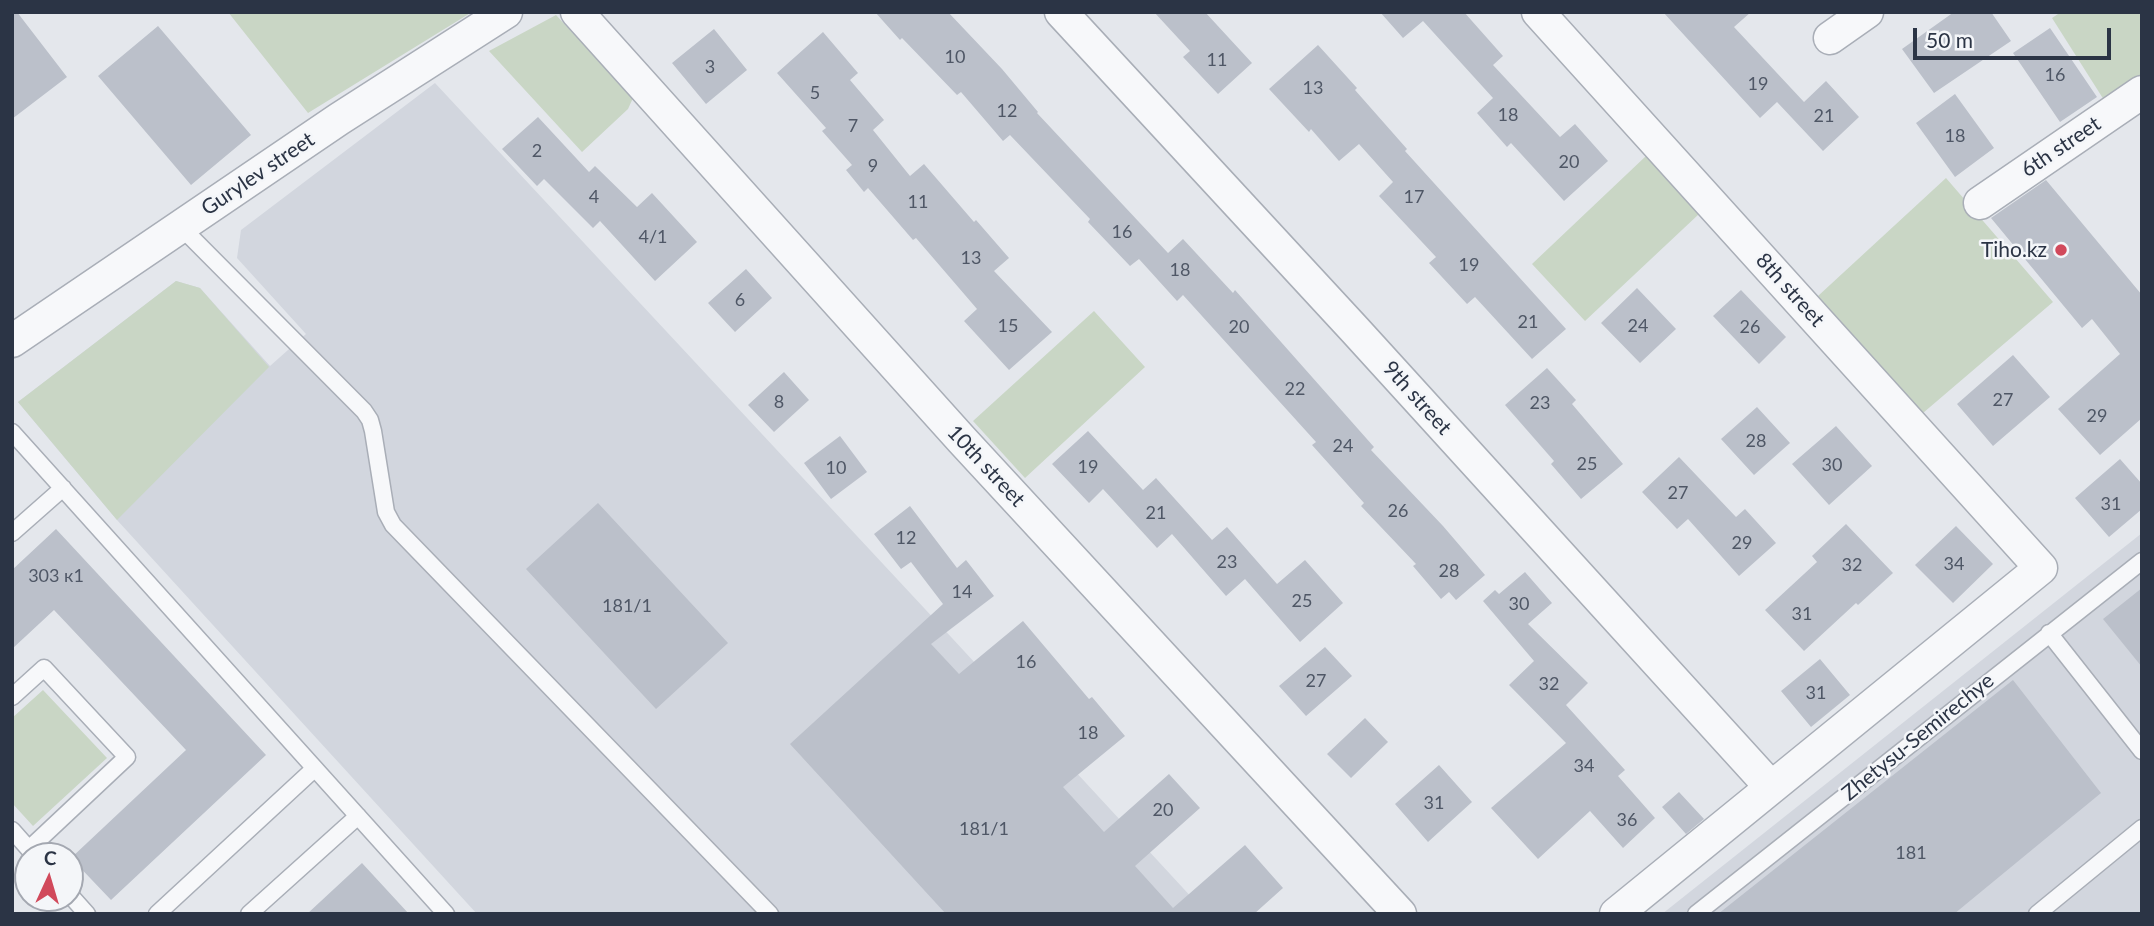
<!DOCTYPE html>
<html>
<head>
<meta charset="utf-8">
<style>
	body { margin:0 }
	#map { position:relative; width:2154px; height:926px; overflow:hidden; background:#e4e7ec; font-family:Lato,sans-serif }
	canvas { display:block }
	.frame { position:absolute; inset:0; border:14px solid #2b3445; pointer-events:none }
	.north { position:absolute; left:14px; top:842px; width:70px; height:70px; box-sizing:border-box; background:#f4f6f9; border:2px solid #a4a8b1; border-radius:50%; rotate:4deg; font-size:19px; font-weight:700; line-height:28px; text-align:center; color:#2b3445 }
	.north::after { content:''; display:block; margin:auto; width:24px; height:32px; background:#d1495b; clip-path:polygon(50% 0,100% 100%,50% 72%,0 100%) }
	.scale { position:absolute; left:1913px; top:28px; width:198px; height:32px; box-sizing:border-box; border:4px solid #2b3445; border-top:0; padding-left:9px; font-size:21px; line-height:24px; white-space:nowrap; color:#2b3445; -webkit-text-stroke:5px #f4f6f9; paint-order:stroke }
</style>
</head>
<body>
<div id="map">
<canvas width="2154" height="926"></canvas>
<div class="frame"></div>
<div class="north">С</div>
<div class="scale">50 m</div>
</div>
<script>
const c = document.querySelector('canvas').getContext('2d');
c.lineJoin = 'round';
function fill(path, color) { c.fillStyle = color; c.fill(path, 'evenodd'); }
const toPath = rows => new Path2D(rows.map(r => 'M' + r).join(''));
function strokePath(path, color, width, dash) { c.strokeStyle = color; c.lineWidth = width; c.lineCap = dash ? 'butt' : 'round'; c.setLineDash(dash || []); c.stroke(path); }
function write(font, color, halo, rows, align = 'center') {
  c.font = font + ' Lato,sans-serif'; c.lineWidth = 5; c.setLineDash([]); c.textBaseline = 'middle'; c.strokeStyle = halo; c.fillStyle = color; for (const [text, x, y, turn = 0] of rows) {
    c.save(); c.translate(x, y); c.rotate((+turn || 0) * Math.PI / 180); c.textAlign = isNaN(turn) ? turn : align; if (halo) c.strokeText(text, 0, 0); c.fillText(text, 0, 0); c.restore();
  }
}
fill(toPath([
	[435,83,952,638,1207,914,477,914,117,520,18,402,176,281,200,288,270,366,306,334,237,258,241,230],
	[2142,533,2142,914,1662,914]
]), '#d2d6de');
fill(toPath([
	[228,12,472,12,308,113],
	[2061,12,2142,12,2142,74,2104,100,2052,18],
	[556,15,633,98,628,109,582,152,489,51],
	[1646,156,1699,214,1585,321,1532,264],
	[1946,178,2053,302,1923,413,1818,296],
	[176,281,200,288,269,367,117,520,18,402],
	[1094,311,1145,367,1025,478,973,421],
	[43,690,107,758,33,826,12,803,12,718]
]), '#c9d6c5');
fill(toPath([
	[12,12,17,12,67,77,12,119],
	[875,12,948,12,1002,69,1038,112,1037,113,1168,253,1183,239,1233,293,1235,290,1374,447,1371,450,1443,526,1485,575,1456,600,1449,592,1441,599,1413,566,1416,564,1361,506,1364,503,1312,445,1316,442,1183,295,1177,301,1139,259,1130,266,1088,222,1090,219,1010,135,1003,141,961,92,957,95,902,38,900,40],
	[1154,12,1205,12,1252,63,1218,94,1183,57,1190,51],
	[1380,12,1464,12,1503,56,1493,65,1560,137,1575,124,1608,161,1564,201,1511,143,1507,147,1477,113,1493,98,1423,21,1403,38],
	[1663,12,1751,12,1734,27,1804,102,1826,81,1859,117,1823,151,1777,102,1760,118],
	[1954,12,1991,12,2011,41,1934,93,1902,49],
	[158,26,251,135,191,185,98,76],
	[2050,28,2097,97,2060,122,2013,53],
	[714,29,747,70,706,104,672,63],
	[823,32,858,73,850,80,884,120,873,130,910,176,924,164,974,222,976,220,1009,258,994,271,1052,332,1009,370,964,321,977,309,916,238,913,240,868,188,864,192,846,170,852,165,822,131,826,128,777,73],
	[1318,45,1357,88,1355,90,1407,149,1405,151,1566,329,1532,359,1475,297,1467,304,1429,263,1436,257,1379,196,1393,182,1359,144,1339,161,1311,129,1309,132,1269,89],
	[1955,94,1994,148,1955,177,1916,123],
	[538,117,589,172,595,166,637,207,652,193,697,242,655,281,600,221,593,228,544,179,537,186,502,149],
	[2046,180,2142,295,2142,418,2100,455,2058,409,2120,354,2092,319,2082,328,1991,218],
	[746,269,772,298,735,332,708,303],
	[1637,288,1676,329,1640,363,1601,323],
	[1741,290,1786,337,1759,364,1713,316],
	[2013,355,2050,397,1993,446,1957,404],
	[1547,368,1576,400,1572,404,1623,464,1581,499,1551,464,1554,461,1505,405],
	[784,372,809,400,774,432,748,405],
	[1757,407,1790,443,1754,475,1721,439],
	[1836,426,1872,466,1829,505,1792,464],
	[1088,431,1143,490,1156,478,1212,540,1227,527,1277,584,1305,560,1343,603,1300,642,1245,579,1226,596,1172,534,1157,548,1103,489,1089,503,1052,464],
	[840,436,867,472,831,499,804,463],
	[1679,457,1736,517,1745,509,1776,543,1739,576,1688,519,1677,529,1642,492],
	[2120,459,2142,484,2142,509,2109,537,2075,498],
	[598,503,728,643,656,709,526,569],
	[910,506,957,568,966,560,994,596,931,644,959,674,1023,621,1089,699,1092,697,1125,736,1063,787,1104,832,1169,774,1200,808,1135,866,1173,908,1245,845,1283,888,1254,914,946,914,790,744,943,604,911,562,901,569,874,534],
	[1846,524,1893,573,1858,605,1856,603,1804,651,1765,610,1817,562,1812,556],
	[1956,526,1993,564,1953,603,1915,565],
	[56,529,266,755,111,900,71,858,186,750,54,610,12,649,12,570],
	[1525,572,1552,603,1528,624,1588,683,1566,705,1625,770,1618,776,1655,818,1623,848,1590,811,1538,859,1491,808,1566,743,1509,685,1534,661,1483,601,1495,590,1499,594],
	[2142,588,2142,667,2103,619],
	[1325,647,1352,676,1306,716,1279,686],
	[1820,659,1850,695,1811,727,1781,691],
	[2013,680,2101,793,1954,914,1718,914],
	[1365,718,1388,742,1351,778,1327,754],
	[1439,765,1472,802,1428,842,1395,804],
	[1679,792,1704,819,1686,834,1662,807],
	[362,863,409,914,307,914]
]), '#bbc0ca');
const service = toPath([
	[181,227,364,411,370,420,373,431,386,512,393,525,770,914],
	[12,432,446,914],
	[12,533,63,488],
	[2049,633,2142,751],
	[12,697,44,668,127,757,29,849],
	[12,830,35,856],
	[70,895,87,914],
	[157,914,314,769],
	[249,914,358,816],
	[1696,914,2142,561],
	[2037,914,2142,828]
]);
const minor = toPath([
	[577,12,962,440,1400,914],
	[1061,12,1355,330,1770,786],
	[1538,12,2041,568,1616,914],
	[1830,38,1867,12],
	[1980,203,2142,92],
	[12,341,339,119,506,12]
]);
strokePath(service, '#a9aeb7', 19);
strokePath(minor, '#a9aeb7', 35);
strokePath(service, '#f7f8fa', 16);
strokePath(minor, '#f7f8fa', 32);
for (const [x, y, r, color] of [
	[2061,250,7,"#d1495b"]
]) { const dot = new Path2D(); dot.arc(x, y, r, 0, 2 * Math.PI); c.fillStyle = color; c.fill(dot); strokePath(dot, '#f4f6f9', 2.5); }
write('18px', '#4f5766', null, [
	["10",955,57],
	["11",1217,60],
	["3",710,67],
	["16",2055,75],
	["19",1758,84],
	["13",1313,88],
	["5",815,93],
	["12",1007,111],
	["18",1508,115],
	["21",1824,116],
	["7",853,126],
	["18",1955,136],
	["2",537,151],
	["20",1569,162],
	["9",873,166],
	["4",594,197],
	["17",1414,197],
	["11",918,202],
	["16",1122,232],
	["4/1",653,237],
	["13",971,258],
	["19",1469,265],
	["18",1180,270],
	["6",740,300],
	["21",1528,322],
	["15",1008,326],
	["24",1638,326],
	["20",1239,327],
	["26",1750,327],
	["22",1295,389],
	["27",2003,400],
	["8",779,402],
	["23",1540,403],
	["29",2097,416],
	["28",1756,441],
	["24",1343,446],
	["25",1587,464],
	["30",1832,465],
	["19",1088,467],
	["10",836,468],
	["27",1678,493],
	["31",2111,504],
	["26",1398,511],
	["21",1156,513],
	["12",906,538],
	["29",1742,543],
	["23",1227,562],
	["34",1954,564],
	["32",1852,565],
	["28",1449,571],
	["303 к1",56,576],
	["14",962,592],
	["25",1302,601],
	["30",1519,604],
	["181/1",627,606],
	["31",1802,614],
	["16",1026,662],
	["27",1316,681],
	["32",1549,684],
	["31",1816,693],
	["18",1088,733],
	["34",1584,766],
	["31",1434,803],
	["20",1163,810],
	["36",1627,820],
	["181/1",984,829],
	["181",1911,853]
]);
write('21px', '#2b3445', '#f4f6f9', [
	["6th street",2061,147,-34],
	["Gurylev street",258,174,-34],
	["8th street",1790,290,48],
	["9th street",1417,398,48],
	["10th street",986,466,47],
	["Zhetysu-Semirechye",1918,737,-39]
]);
write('21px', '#2b3445', '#f4f6f9', [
	["Tiho.kz",2047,250]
], 'right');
</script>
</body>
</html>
